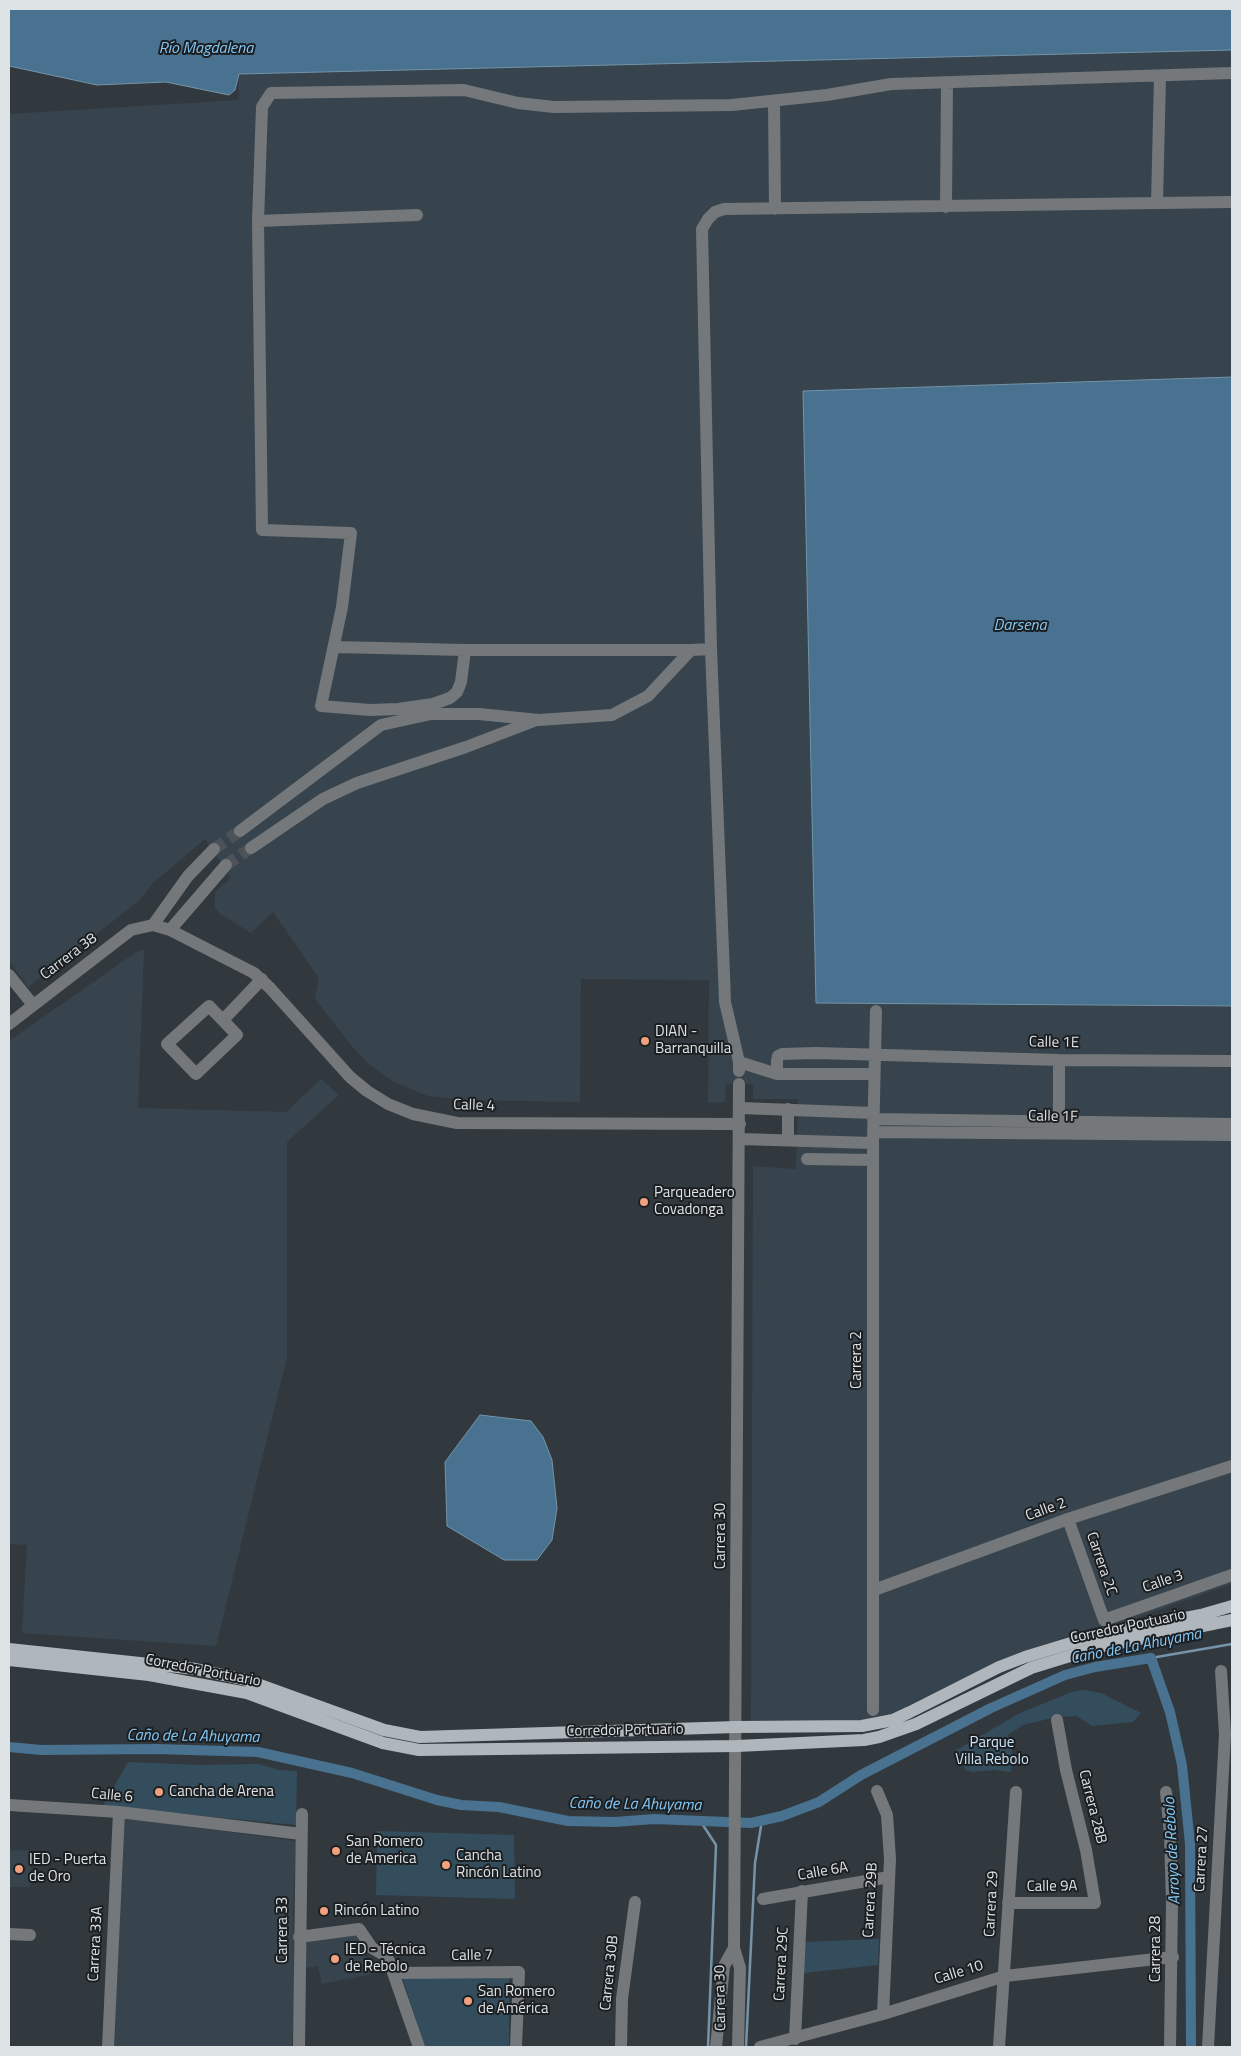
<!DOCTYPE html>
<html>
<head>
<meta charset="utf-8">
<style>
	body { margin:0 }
	#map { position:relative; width:1241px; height:2056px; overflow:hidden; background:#32393e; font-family:"Titillium Web",sans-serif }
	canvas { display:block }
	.frame { position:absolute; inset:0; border:10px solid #dde2e5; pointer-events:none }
</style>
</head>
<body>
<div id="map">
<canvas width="1241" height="2056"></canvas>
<div class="frame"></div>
</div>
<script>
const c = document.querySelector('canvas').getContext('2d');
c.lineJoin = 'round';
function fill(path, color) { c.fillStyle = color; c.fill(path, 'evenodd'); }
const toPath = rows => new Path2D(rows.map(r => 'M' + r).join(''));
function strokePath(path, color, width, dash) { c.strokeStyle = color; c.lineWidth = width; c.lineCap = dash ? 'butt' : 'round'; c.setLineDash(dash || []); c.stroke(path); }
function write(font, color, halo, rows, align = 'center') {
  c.font = font + ' "Titillium Web",sans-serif'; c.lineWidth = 4; c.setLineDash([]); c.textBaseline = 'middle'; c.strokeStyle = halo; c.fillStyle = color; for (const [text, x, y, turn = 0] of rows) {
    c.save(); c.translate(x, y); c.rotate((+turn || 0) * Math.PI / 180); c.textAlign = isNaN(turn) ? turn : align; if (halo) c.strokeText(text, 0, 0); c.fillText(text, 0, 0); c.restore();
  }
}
fill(toPath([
	[1232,50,1232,377,803,391,816,1003,1232,1007,1232,1584,1122,1623,1092,1628,1002,1659,893,1713,862,1721,751,1721,753,1166,796,1169,798,1099,753,1099,753,1084,726,1084,725,1102,708,1103,709,980,581,979,580,1102,468,1100,428,1096,394,1082,370,1065,351,1045,315,999,319,978,273,912,251,933,219,913,215,908,215,892,231,878,205,839,153,883,139,901,28,987,9,961,9,114,239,100,238,74],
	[144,949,138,1108,286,1112,321,1079,339,1095,287,1142,287,1357,216,1646,22,1633,27,1545,9,1544,9,1041,135,953],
	[123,1818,296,1841,293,1918,295,1993,292,2047,112,2047],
	[9,1850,31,1851,30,1887,9,1887],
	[355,1931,372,1974,322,1984,318,1966,305,1968,304,1941]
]), '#37444d');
fill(toPath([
	[1083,1690,1101,1693,1141,1713,1133,1722,1092,1726,1077,1716,1056,1717,1023,1725,1008,1735,1012,1752,1011,1772,993,1770,972,1772,966,1770,953,1752,1020,1713,1072,1692],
	[128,1762,200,1765,259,1764,279,1770,297,1771,296,1825,103,1806],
	[377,1831,514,1835,515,1899,376,1895],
	[879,1939,878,1965,804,1973,803,1942],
	[402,1977,509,1977,509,2047,425,2047]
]), '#344d5d');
const water = toPath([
	[9,9,1232,9,1232,50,239,74,235,90,229,95,166,82,97,85,9,66,9,9],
	[1232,377,1232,1006,816,1003,803,391,1232,377],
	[480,1415,531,1421,543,1437,552,1460,557,1508,552,1540,537,1560,504,1560,447,1526,445,1462,480,1415]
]);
fill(water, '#48728f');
strokePath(water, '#7594a9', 1);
strokePath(toPath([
	[1151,1658,1232,1644],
	[701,1822,716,1845,708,2047],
	[746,2047,755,1863,762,1820]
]), '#7594a9', 2.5);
strokePath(toPath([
	[9,1747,41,1750,157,1749,258,1752,352,1773,437,1800,461,1805,499,1807,568,1821,615,1822,654,1819,751,1823,782,1816,819,1802,861,1775,892,1759,991,1708,1065,1675,1095,1667,1151,1658,1170,1712,1182,1765,1190,1844,1191,2047]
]), '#48728f', 10);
strokePath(toPath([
	[214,849,240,831],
	[226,865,251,848]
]), '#4c5257', 12, [12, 6]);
strokePath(toPath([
	[774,101,775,209],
	[1157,203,1160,77],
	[946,207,947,82],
	[417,215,258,221,262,530,351,533,342,607,321,706,370,710,398,709,433,704,450,698,457,692,461,682,465,650],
	[258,221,262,107,271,93,464,90,518,103,554,107,732,105,827,95,891,84,1232,73],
	[335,647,465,650,691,650],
	[240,831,381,725,431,714,479,714,539,720,612,715,648,696,691,650,711,649],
	[251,848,323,799,357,783,466,747,534,721],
	[153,925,188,876,214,849],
	[170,930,226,865],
	[9,975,33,1005],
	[209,1006,237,1035,196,1074,167,1044,209,1006],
	[223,1020,262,979],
	[9,1024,131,930,153,925,170,930,254,973,270,988,350,1077,367,1091,388,1104,413,1114,457,1123,740,1124],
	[739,1062,777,1074,874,1074],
	[739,1071,739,1062,725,1002,724,975,711,649,702,229,708,219,715,212,724,209,1232,202],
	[777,1074,777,1061,778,1056,782,1054,816,1053,1059,1060,1232,1061],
	[740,1108,873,1113],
	[873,1119,1232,1124],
	[1059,1121,1059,1060],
	[873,1132,1232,1135],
	[740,1139,873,1143],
	[788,1140,788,1109],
	[807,1159,873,1160],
	[1068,1519,1104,1620,1232,1575],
	[874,1590,1068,1519,1232,1466],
	[873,1710,873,1143,876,1011],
	[877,1791,887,1815,890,1859,883,2014],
	[1166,1792,1170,1834,1172,1902,1170,2047],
	[9,1805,119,1812,301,1834],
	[763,1899,889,1877],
	[1008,1903,1095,1903,1086,1850,1066,1770,1057,1720],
	[9,1934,30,1935],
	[299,1937,359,1929,372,1948,386,1956,389,1961,419,2047],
	[394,1973,519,1972,516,2047],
	[795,2039,802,1891],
	[108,2047,119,1812],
	[299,2047,302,1814],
	[621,2047,622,1999,635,1902],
	[716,2047,724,1966,734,1948],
	[738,2047,740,1968,734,1948,739,1084],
	[760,2047,883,2014,1005,1976,1173,1957],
	[999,2047,1016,1792],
	[1208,2047,1225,1734,1221,1671]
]), '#74787a', 12);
strokePath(toPath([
	[9,1649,196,1669,246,1680,384,1730,420,1737,736,1727,862,1726,893,1720,910,1712,999,1667,1025,1657,1097,1635,1201,1615,1232,1606],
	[9,1660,149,1675,247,1693,383,1743,419,1750,737,1746,864,1740,879,1737,916,1724,1031,1668,1099,1647,1232,1620]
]), '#b0b7bc', 12);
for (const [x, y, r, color] of [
	[645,1041,5,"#f1a17d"],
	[644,1202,5,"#f1a17d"],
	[159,1792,5,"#f1a17d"],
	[336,1851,5,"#f1a17d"],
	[446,1865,5,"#f1a17d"],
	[19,1869,5,"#f1a17d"],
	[324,1911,5,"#f1a17d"],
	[335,1959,5,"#f1a17d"],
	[468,2001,5,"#f1a17d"]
]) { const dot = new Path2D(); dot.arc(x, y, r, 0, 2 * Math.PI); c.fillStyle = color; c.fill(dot); strokePath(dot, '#1c1f22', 2); }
write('15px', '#dde2e5', '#1c1f22', [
	["Carrera 38",69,957,-37],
	["Calle 1E",1054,1043,1],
	["Calle 4",474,1106,2],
	["Calle 1F",1053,1117,1],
	["Carrera 2",857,1360,-90],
	["Calle 2",1046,1510,-20],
	["Carrera 30",721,1536,-90],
	["Carrera 2C",1101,1564,71],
	["Calle 3",1163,1582,-19],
	["Corredor Portuario",1128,1627,-12],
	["Corredor Portuario",203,1671,11],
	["Corredor Portuario",625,1731,-1],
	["Calle 6",112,1796,5],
	["Carrera 28B",1092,1807,76],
	["Carrera 27",1202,1859,-87],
	["Calle 6A",823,1872,-10],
	["Calle 9A",1052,1887,-1],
	["Carrera 29B",871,1900,-87],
	["Carrera 29",992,1904,-87],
	["Carrera 33",283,1930,-90],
	["Carrera 33A",96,1944,-87],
	["Carrera 28",1156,1949,-90],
	["Calle 7",472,1956,-1],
	["Carrera 29C",782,1964,-87],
	["Carrera 30B",610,1973,-84],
	["Calle 10",959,1973,-17],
	["Carrera 30",721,1998,-91]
]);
write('15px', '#dde2e5', '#1c1f22', [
	["DIAN -",655,1032],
	["Barranquilla",655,1049],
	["Parqueadero",654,1193],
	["Covadonga",654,1210],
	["Cancha de Arena",169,1792],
	["San Romero",346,1842],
	["de America",346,1859],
	["Cancha",456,1856],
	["Rincón Latino",456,1873],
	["IED - Puerta",29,1860],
	["de Oro",29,1877],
	["Rincón Latino",334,1911],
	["IED - Técnica",345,1950],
	["de Rebolo",345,1967],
	["San Romero",478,1992],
	["de América",478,2009]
], 'left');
write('15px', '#cce6f9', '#1c1f22', [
	["Parque",992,1743],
	["Villa Rebolo",992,1760]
]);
write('italic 16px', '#84c8f6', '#1c1f22', [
	["Río Magdalena",206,49],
	["Darsena",1020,626],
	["Caño de La Ahuyama",1136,1647,-11],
	["Caño de La Ahuyama",193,1737,1],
	["Caño de La Ahuyama",635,1805,1],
	["Arroyo de Rebolo",1173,1851,-93]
]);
</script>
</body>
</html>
